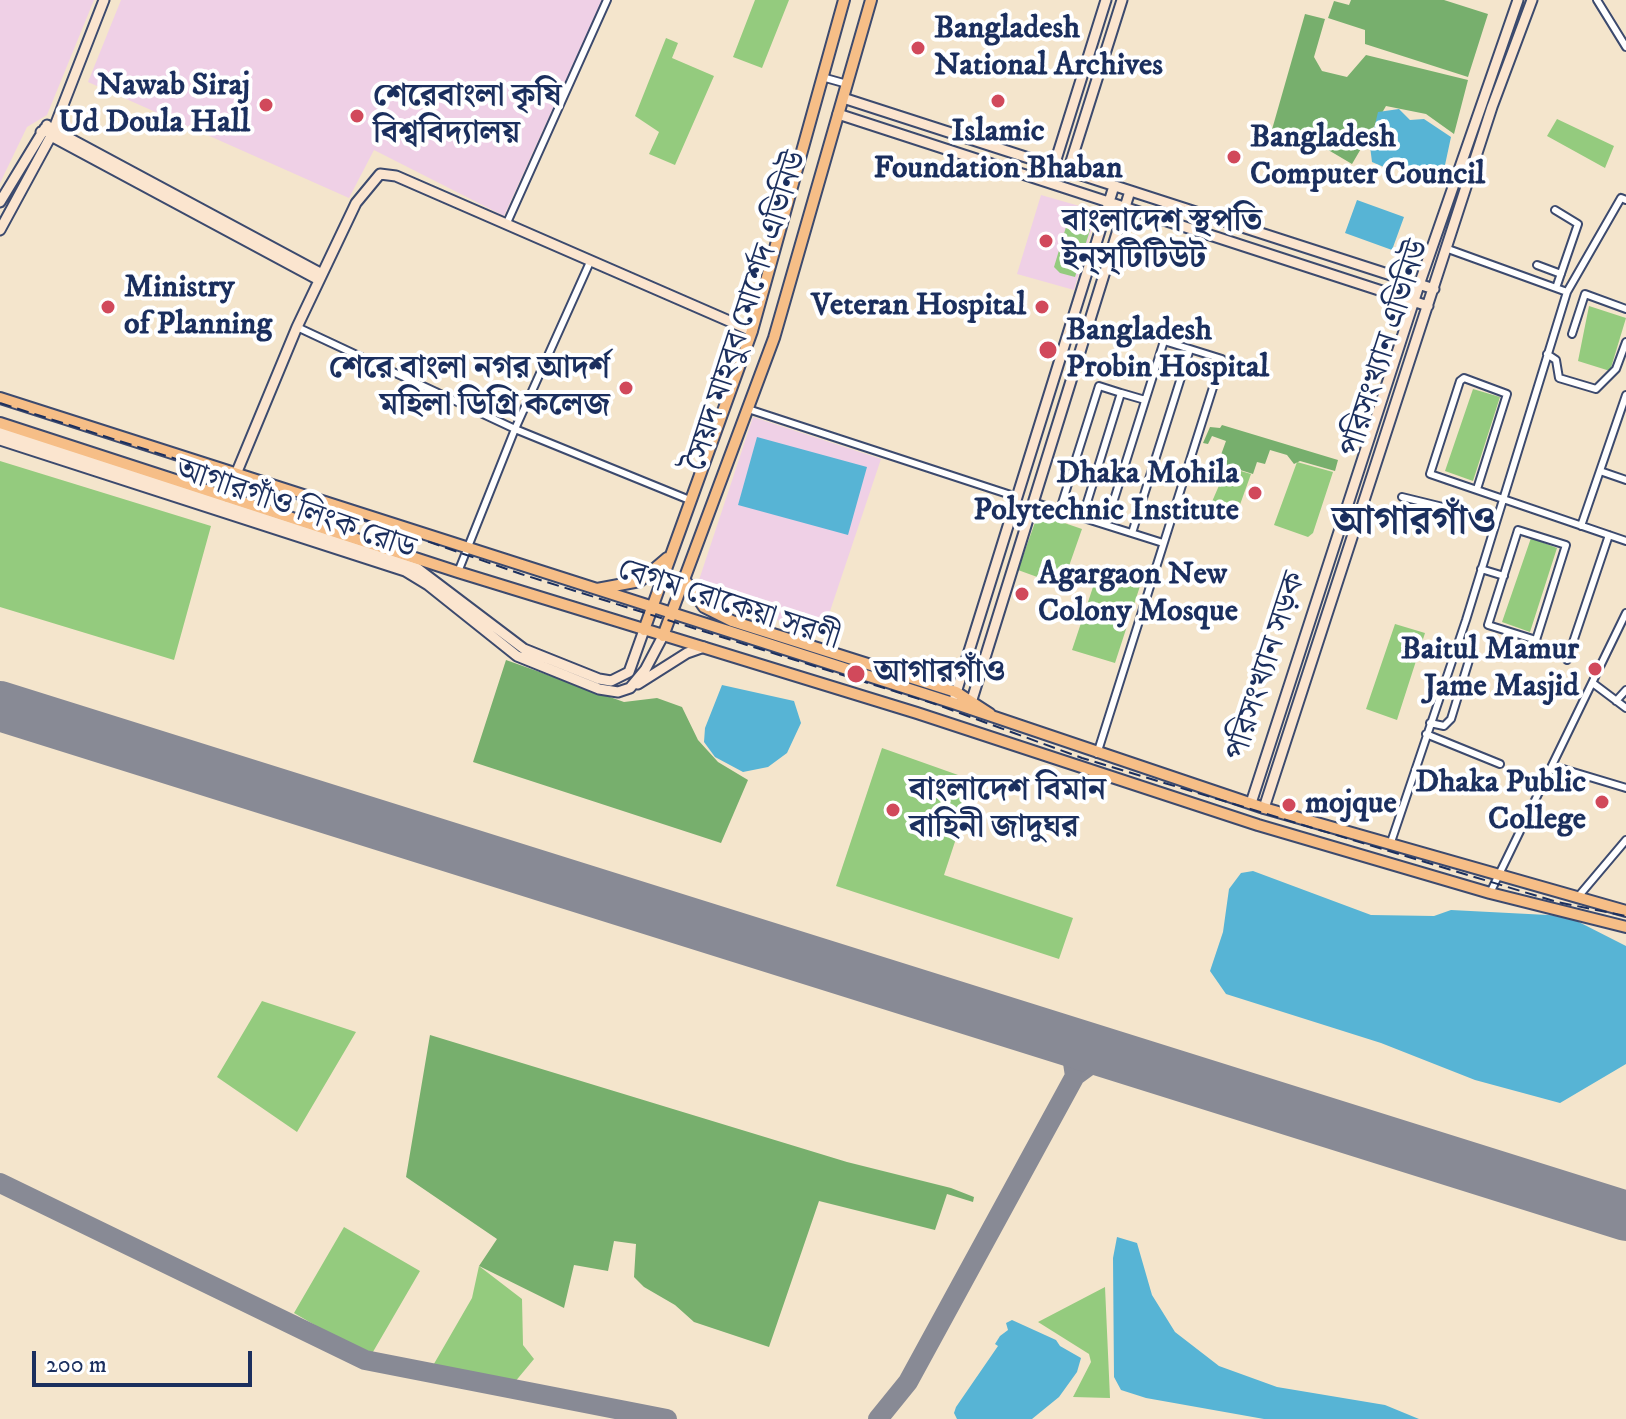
<!DOCTYPE html>
<html>
<head>
<meta charset="utf-8">
<style>
	body { margin:0 }
	#map { position:relative; width:1626px; height:1419px; overflow:hidden; background:#f4e5cc; font-family:"IM FELL DW Pica",serif }
	canvas { display:block }
	.scale { position:absolute; left:32px; top:1351px; width:220px; height:36px; box-sizing:border-box; border:4px solid #1b2f5e; border-top:0; padding-left:10px; font-size:24px; line-height:28px; white-space:nowrap; color:#1b2f5e; -webkit-text-stroke:6px #fff; paint-order:stroke }
</style>
</head>
<body>
<div id="map">
<canvas width="1626" height="1419"></canvas>
<div class="scale">200 m</div>
</div>
<script>
const c = document.querySelector('canvas').getContext('2d');
c.lineJoin = 'round';
function fill(path, color) { c.fillStyle = color; c.fill(path, 'evenodd'); }
const toPath = rows => new Path2D(rows.map(r => 'M' + r).join(''));
function strokePath(path, color, width, dash) { c.strokeStyle = color; c.lineWidth = width; c.lineCap = dash ? 'butt' : 'round'; c.setLineDash(dash || []); c.stroke(path); }
function write(font, color, halo, rows, align = 'center') {
  c.font = font + ' "IM FELL DW Pica","Noto Serif Bengali",serif'; c.lineWidth = 8; c.setLineDash([]); c.textBaseline = 'middle'; c.strokeStyle = halo; c.fillStyle = color; for (const [text, x, y, turn = 0] of rows) {
    c.save(); c.translate(x, y); c.rotate((+turn || 0) * Math.PI / 180); c.textAlign = isNaN(turn) ? turn : align; if (halo) c.strokeText(text, 0, 0); c.fillText(text, 0, 0); c.restore();
  }
}
fill(toPath([
	[0,0,94,0,47,115,27,127,0,183],
	[121,0,602,0,504,216,374,150,349,198,88,82],
	[1041,195,1097,211,1074,290,1017,274],
	[753,417,881,459,822,635,709,597,699,586,699,580]
]), '#efd0e6');
fill(toPath([
	[755,0,789,0,762,68,733,57],
	[666,38,678,43,672,58,714,76,675,165,649,154,659,132,635,116],
	[1557,119,1614,146,1605,168,1547,136],
	[1069,217,1092,224,1075,277,1060,273,1054,267],
	[1589,306,1626,318,1610,371,1578,361],
	[1473,389,1500,397,1473,481,1445,471],
	[0,461,211,526,174,660,0,607],
	[1297,462,1333,472,1313,533,1308,537,1274,525],
	[1227,467,1251,474,1237,513,1211,504],
	[1038,514,1082,529,1062,586,1018,570],
	[1531,538,1557,548,1530,632,1502,622],
	[1099,569,1141,583,1115,663,1072,650],
	[1395,624,1425,633,1397,720,1366,709],
	[882,748,975,781,944,875,1073,918,1059,959,836,886],
	[262,1001,356,1032,297,1132,217,1077],
	[344,1227,420,1271,370,1357,294,1313],
	[479,1266,522,1299,523,1345,534,1359,514,1383,431,1369,472,1298],
	[1105,1287,1110,1398,1073,1397,1091,1362,1089,1354,1038,1322]
]), '#94cb7e');
fill(toPath([
	[1351,0,1444,0,1488,14,1468,77,1365,44,1365,30,1328,18,1334,1,1349,5],
	[1305,14,1325,19,1314,57,1322,71,1347,77,1366,55,1468,80,1454,134,1426,114,1386,106,1352,164,1313,141,1267,147],
	[1222,425,1338,460,1335,471,1300,461,1294,464,1287,455,1270,450,1265,464,1257,462,1253,474,1218,463,1226,441,1212,436,1208,444,1203,443,1210,427,1220,428],
	[506,660,624,702,657,698,682,707,698,740,718,762,748,780,721,843,473,762],
	[430,1035,847,1162,951,1188,974,1197,973,1202,947,1194,935,1230,819,1201,769,1347,694,1322,675,1305,644,1287,634,1277,636,1244,614,1241,608,1271,574,1265,564,1308,479,1266,497,1239,406,1177]
]), '#77af6d');
fill(toPath([
	[1399,109,1410,120,1424,119,1451,137,1445,165,1435,179,1409,166,1386,168,1372,162,1370,146,1378,112],
	[1357,200,1404,217,1392,250,1345,233],
	[757,437,867,467,848,535,738,505],
	[722,685,794,701,801,723,787,753,768,767,743,772,715,757,704,742,705,728],
	[1253,871,1371,915,1434,916,1451,910,1567,916,1626,946,1626,1064,1560,1103,1475,1080,1381,1043,1226,994,1210,971,1223,932,1229,889,1241,873],
	[1117,1237,1137,1243,1152,1295,1175,1332,1219,1366,1277,1387,1385,1405,1419,1419,1264,1419,1146,1398,1121,1390,1114,1377,1113,1258],
	[1012,1320,1056,1340,1060,1346,1081,1358,1077,1372,1059,1397,1032,1419,957,1419,954,1413,956,1407,998,1346,995,1344,1000,1336,1008,1330,1006,1323]
]), '#57b4d5');
strokePath(toPath([
	[1075,1076,1090,1065,1119,1057],
	[0,1183,365,1360,667,1419],
	[878,1419,908,1382,1075,1076,1072,1056,1060,1038]
]), '#888a95', 20);
strokePath(toPath([
	[0,706,1626,1216]
]), '#888a95', 50);
const street = toPath([
	[1597,0,1626,47],
	[822,77,847,84],
	[1555,210,1578,224,1556,288],
	[506,225,607,0],
	[1448,249,1567,292,1621,198,1626,200],
	[1537,265,1561,274],
	[297,327,515,429,692,501],
	[1572,334,1585,294,1626,309],
	[1547,354,1556,360,1559,378,1596,389,1616,369,1626,342],
	[1121,393,1099,386,1062,503,1085,509,1121,393,1145,400],
	[748,409,1017,497],
	[1600,471,1626,480],
	[1477,489,1507,394,1464,378,1460,381,1430,474,1626,541],
	[1402,497,1496,520],
	[1033,502,1106,525,1164,341,1190,349,1132,533,1190,349,1222,359,1097,754],
	[1106,525,1163,543],
	[1581,526,1626,395],
	[1518,530,1566,545,1536,640,1488,625,1518,530],
	[1481,569,1504,576],
	[458,572,515,429,590,262],
	[1567,660,1609,535],
	[1594,684,1626,708],
	[1616,701,1626,690],
	[1430,723,1444,726,1451,719,1470,657],
	[1426,734,1500,764],
	[1553,766,1626,788],
	[1390,845,1466,620,1567,292],
	[1490,893,1626,613],
	[1577,898,1626,840]
]);
const secondary = toPath([
	[843,98,1434,289],
	[838,114,1428,306],
	[47,125,51,136,319,280],
	[41,132,54,130,322,274],
	[1054,166,1106,0],
	[1068,171,1122,0],
	[0,202,45,128],
	[0,230,51,136,104,0],
	[0,432,417,568,524,649,599,679,611,681,629,672,644,630],
	[0,440,405,571,428,585,517,656,599,689,618,692,630,688,645,670,663,636],
	[236,474,297,327,356,203,380,174,396,176,752,331],
	[638,684,687,653,704,647],
	[955,696,1114,186],
	[970,706,1130,191],
	[1251,803,1419,285,1518,0],
	[1264,808,1492,107,1532,0]
]);
const primary = toPath([
	[0,398,953,703,1264,808,1626,911],
	[0,423,458,572,917,713,1258,825,1490,893,1626,927],
	[227,497,236,474],
	[684,579,704,607,732,621,956,692,990,714],
	[597,589,640,581,667,558],
	[644,630,752,331,844,0],
	[663,636,774,338,871,0]
]);
strokePath(street, '#3c4a6e', 10);
strokePath(secondary, '#3c4a6e', 13);
strokePath(primary, '#3c4a6e', 14);
strokePath(street, '#fff', 6);
strokePath(secondary, '#fbe5cf', 9);
strokePath(primary, '#f6be87', 10);
strokePath(toPath([
	[0,403,346,513,521,574,935,704,1082,758,1557,902,1626,916]
]), '#1b2f5e', 2, [12, 6]);
for (const [x, y, r, color] of [
	[918,48,8,"#d1495b"],
	[998,101,8,"#d1495b"],
	[266,105,8,"#d1495b"],
	[357,116,8,"#d1495b"],
	[1234,157,8,"#d1495b"],
	[1046,241,8,"#d1495b"],
	[108,307,8,"#d1495b"],
	[1042,307,8,"#d1495b"],
	[1048,350,10,"#d1495b"],
	[626,388,8,"#d1495b"],
	[1255,493,8,"#d1495b"],
	[1022,594,8,"#d1495b"],
	[1595,669,8,"#d1495b"],
	[856,674,10,"#d1495b"],
	[1602,802,8,"#d1495b"],
	[1289,805,8,"#d1495b"],
	[893,810,8,"#d1495b"]
]) { const dot = new Path2D(); dot.arc(x, y, r, 0, 2 * Math.PI); c.fillStyle = color; c.fill(dot); strokePath(dot, '#fff', 3); }
write('bold 32px', '#1b2f5e', '#fff', [
	["Bangladesh",934,30],
	["National Archives",934,67],
	["Nawab Siraj",250,87,"right"],
	["Ud Doula Hall",250,124,"right"],
	["শেরেবাংলা কৃষি",373,98],
	["বিশ্ববিদ্যালয়",373,135],
	["Islamic",998,133,"center"],
	["Foundation Bhaban",998,170,"center"],
	["Bangladesh",1250,139],
	["Computer Council",1250,176],
	["বাংলাদেশ স্থপতি",1062,223],
	["ইন্‌স্‌টিটিউট",1062,260],
	["Ministry",124,289],
	["of Planning",124,326],
	["Veteran Hospital",1026,307,"right"],
	["Bangladesh",1066,332],
	["Probin Hospital",1066,369],
	["শেরে বাংলা নগর আদর্শ",610,370,"right"],
	["মহিলা ডিগ্রি কলেজ",610,407,"right"],
	["Dhaka Mohila",1239,475,"right"],
	["Polytechnic Institute",1239,512,"right"],
	["Agargaon New",1038,576],
	["Colony Mosque",1038,613],
	["Baitul Mamur",1579,651,"right"],
	["Jame Masjid",1579,688,"right"],
	["আগারগাঁও",874,674],
	["Dhaka Public",1586,784,"right"],
	["College",1586,821,"right"],
	["বাংলাদেশ বিমান",909,792],
	["বাহিনী জাদুঘর",909,829],
	["mojque",1305,805]
], 'left');
write('32px', '#1b2f5e', '#fff', [
	["সৈয়দ মাহবুব মোর্শেদ এভিনিউ",748,312,-72],
	["পরিসংখ্যান এভিনিউ",1387,349,-72],
	["আগারগাঁও লিংক রোড",295,511,19],
	["বেগম রোকেয়া সরণী",728,606,18],
	["পরিসংখ্যান সড়ক",1268,667,-72]
]);
write('bold 40px', '#1b2f5e', '#fff', [
	["আগারগাঁও",1414,525]
]);
</script>
</body>
</html>
